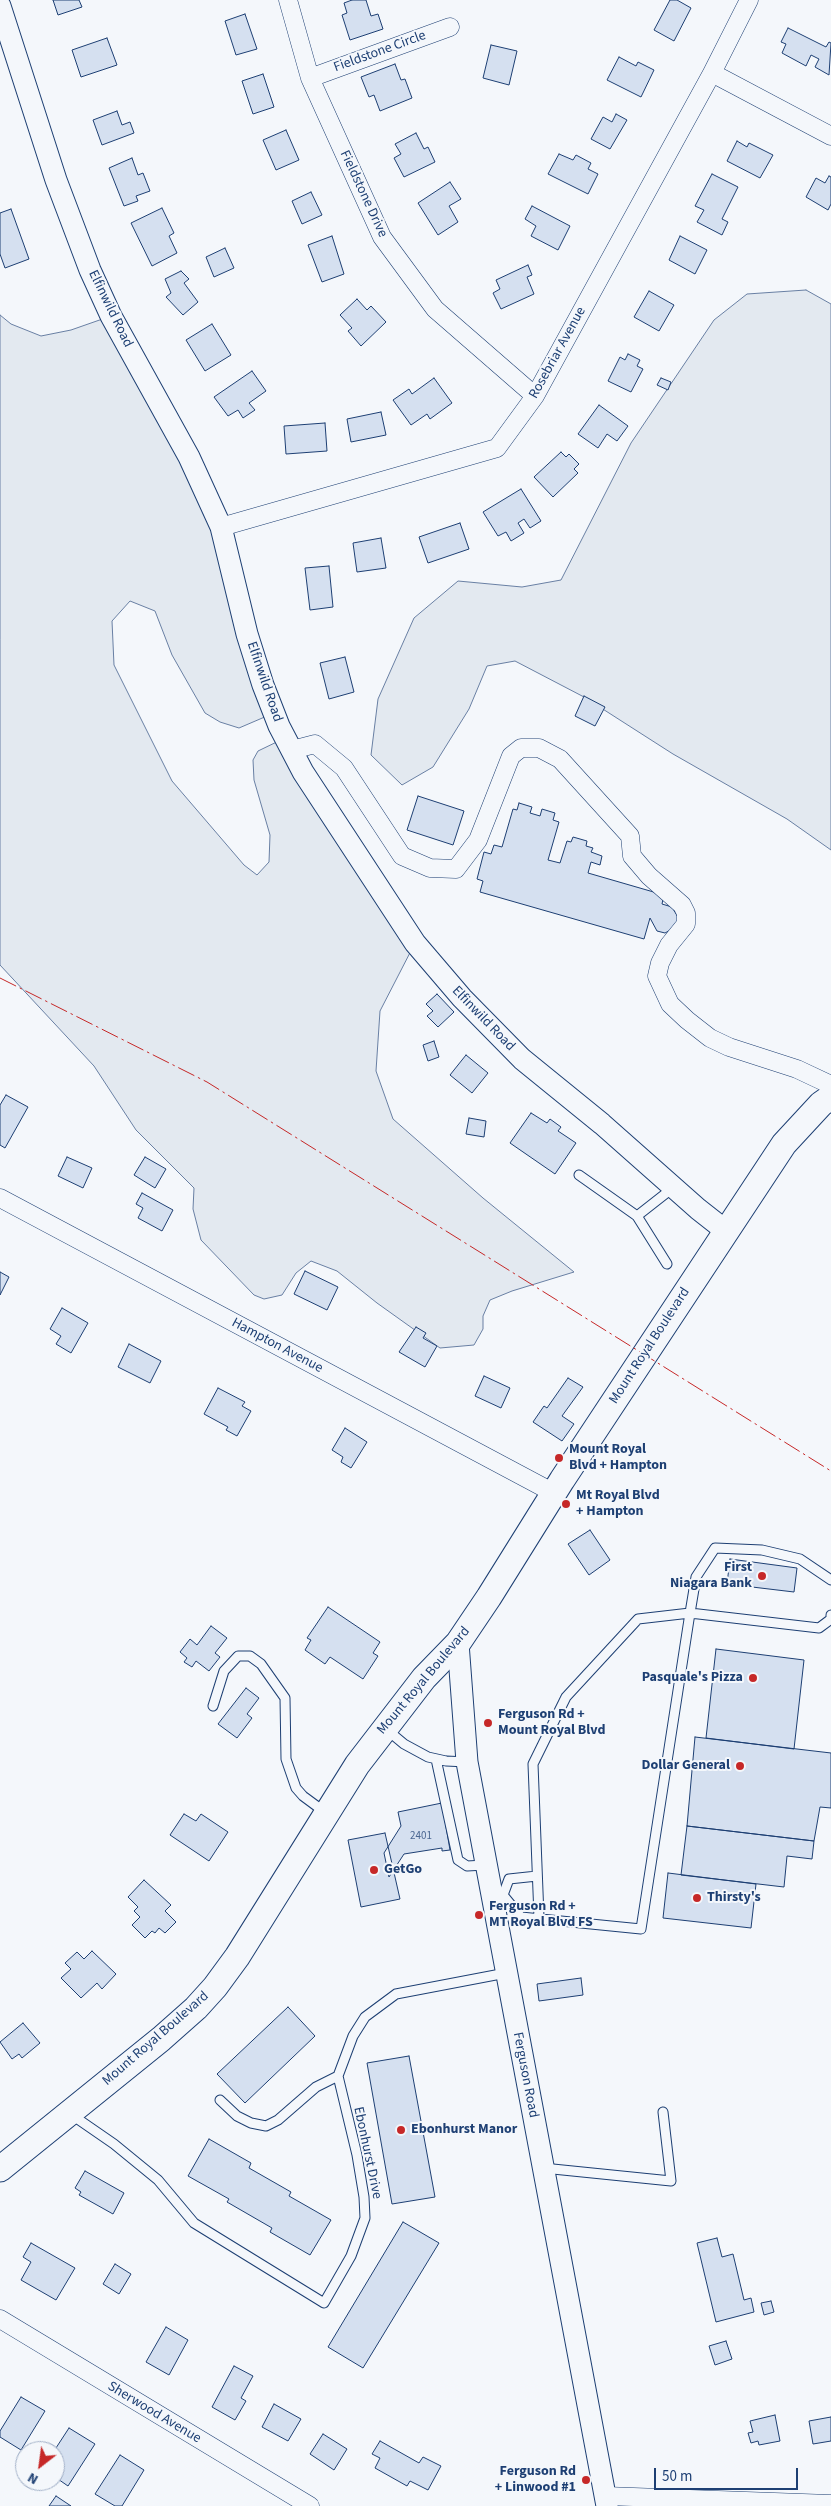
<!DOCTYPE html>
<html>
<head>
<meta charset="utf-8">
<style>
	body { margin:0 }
	#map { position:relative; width:831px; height:2506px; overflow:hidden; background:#f4f7fb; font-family:"Source Sans 3",sans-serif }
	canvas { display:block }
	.north { position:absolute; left:15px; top:2441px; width:50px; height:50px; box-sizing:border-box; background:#f4f7fb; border:1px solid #9eadc5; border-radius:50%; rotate:210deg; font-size:14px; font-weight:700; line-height:20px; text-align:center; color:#1d3f73 }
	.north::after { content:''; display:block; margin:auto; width:18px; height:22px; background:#c62828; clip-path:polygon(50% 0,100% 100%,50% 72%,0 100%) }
	.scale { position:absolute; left:654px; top:2468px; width:144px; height:22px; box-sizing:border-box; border:2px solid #1d3f73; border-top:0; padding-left:6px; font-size:15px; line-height:18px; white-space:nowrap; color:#1d3f73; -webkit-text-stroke:4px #f4f7fb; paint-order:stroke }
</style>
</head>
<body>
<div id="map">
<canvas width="831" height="2506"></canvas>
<div class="north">N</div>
<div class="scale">50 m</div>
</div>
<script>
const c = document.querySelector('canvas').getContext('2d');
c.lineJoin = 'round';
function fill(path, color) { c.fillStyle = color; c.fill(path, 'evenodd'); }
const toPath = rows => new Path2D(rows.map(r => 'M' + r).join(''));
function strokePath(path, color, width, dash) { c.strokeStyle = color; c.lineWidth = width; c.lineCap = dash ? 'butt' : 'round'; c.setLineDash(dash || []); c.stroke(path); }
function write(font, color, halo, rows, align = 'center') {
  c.font = font + ' "Source Sans 3",sans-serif'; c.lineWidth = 4; c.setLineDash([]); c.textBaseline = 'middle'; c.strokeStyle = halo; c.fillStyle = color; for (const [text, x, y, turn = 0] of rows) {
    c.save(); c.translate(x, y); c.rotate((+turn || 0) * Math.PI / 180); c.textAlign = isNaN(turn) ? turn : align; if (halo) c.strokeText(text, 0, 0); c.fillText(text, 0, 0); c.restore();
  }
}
const green = toPath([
	[806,290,831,304,831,850,787,819,673,754,584,697,515,661,487,666,469,709,433,767,402,785,371,755,378,699,414,618,458,581,522,587,561,580,631,443,714,320,747,294,806,290],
	[0,315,11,324,41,336,71,330,111,316,189,457,274,713,239,728,220,722,205,713,172,655,155,611,130,601,112,621,114,665,172,781,244,865,257,875,269,862,270,835,254,780,253,760,258,751,285,738,415,943,380,1011,376,1071,393,1119,483,1198,574,1272,512,1291,490,1300,483,1316,483,1329,474,1345,440,1348,377,1303,337,1271,311,1261,296,1273,282,1295,264,1299,254,1295,201,1240,193,1209,194,1188,136,1130,94,1066,0,965,0,315]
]);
fill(green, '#e3e9f0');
strokePath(green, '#687fa3', 1);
const building = toPath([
	[53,0,79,0,82,7,58,15,53,0],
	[352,0,366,0,371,16,378,14,383,29,350,40,342,15,347,13,344,3,352,0],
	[670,0,677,0,691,8,674,41,654,30,670,0],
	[245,14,257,49,236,55,225,21,245,14],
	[788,28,826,47,829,42,831,43,829,75,815,67,819,59,811,55,806,66,782,53,786,44,781,42,788,28],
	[107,38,117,65,81,77,72,50,107,38],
	[491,45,517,51,509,85,483,78,491,45],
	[619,57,636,66,638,62,654,70,641,97,607,80,619,57],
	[395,64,401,80,405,79,412,98,380,111,374,95,369,97,361,77,395,64],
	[263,74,274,107,253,114,242,81,263,74],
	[117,111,122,125,130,122,134,133,102,145,93,120,117,111],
	[616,114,627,120,610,149,591,139,603,117,612,122,616,114],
	[286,130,299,160,276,170,263,140,286,130],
	[416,133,424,149,428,147,435,162,404,177,394,158,401,154,395,144,416,133],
	[737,141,747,147,749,143,773,155,760,178,727,161,737,141],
	[559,154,573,160,576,155,591,163,588,169,598,174,588,194,548,174,559,154],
	[132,158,138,175,143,173,150,191,136,196,138,201,124,206,109,168,132,158],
	[712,174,738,187,722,219,728,222,722,235,697,222,704,210,695,206,712,174],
	[829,176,831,177,831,204,828,210,806,197,816,178,825,183,829,176],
	[450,182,461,199,449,206,458,222,438,235,418,203,450,182],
	[311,192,322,215,302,224,292,201,311,192],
	[532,206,570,226,558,250,531,236,536,226,525,219,532,206],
	[162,208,174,233,169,236,177,253,152,266,131,223,162,208],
	[11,209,29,259,5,268,0,254,0,213,11,209],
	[332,236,344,274,322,282,308,245,332,236],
	[680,236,707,250,695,274,669,260,680,236],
	[225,248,234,268,214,277,206,257,225,248],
	[528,265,532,275,527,277,534,294,501,309,493,293,500,289,496,280,528,265],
	[181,271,189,279,184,283,198,302,183,315,166,297,171,293,165,279,181,271],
	[649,291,674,305,659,331,634,317,649,291],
	[357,299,367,310,371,306,386,322,361,346,348,331,352,328,340,315,357,299],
	[212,324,231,355,205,371,186,340,212,324],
	[628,354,640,360,637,366,643,369,631,392,608,381,620,357,625,360,628,354],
	[252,371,266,391,249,403,255,410,243,418,238,410,228,416,214,397,252,371],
	[434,378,452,403,430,419,427,414,411,425,393,400,409,389,412,394,434,378],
	[661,378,671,382,668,390,657,385,661,378],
	[599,405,628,426,617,441,607,434,598,448,578,434,599,405],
	[381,412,386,435,351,442,347,419,381,412],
	[325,423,327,451,286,454,284,426,325,423],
	[561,452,566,457,569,454,579,464,574,469,578,473,553,497,534,477,561,452],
	[521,489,541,521,530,528,524,519,518,523,524,533,511,541,506,532,498,536,483,512,521,489],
	[460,523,469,549,428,563,419,537,460,523],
	[381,538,386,568,357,572,353,543,381,538],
	[329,566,333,607,310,610,305,568,329,566],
	[345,657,354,692,329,699,320,663,345,657],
	[584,696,605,707,595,726,575,716,584,696],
	[418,796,464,811,453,845,407,830,418,796],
	[519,803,532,807,530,813,540,816,542,809,555,813,553,820,559,822,548,860,560,863,567,841,571,842,573,837,587,841,586,846,593,848,591,852,602,856,600,865,591,862,588,873,664,895,662,904,672,907,679,919,676,927,665,933,657,931,650,918,644,939,480,892,483,881,477,879,484,852,491,854,494,845,502,847,513,809,517,810,519,803],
	[437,994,454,1012,438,1027,427,1016,433,1011,426,1004,437,994],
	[434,1041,439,1057,428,1061,423,1045,434,1041],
	[466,1055,488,1073,472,1093,450,1075,466,1055],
	[6,1095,28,1107,5,1148,0,1145,0,1105,6,1095],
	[531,1113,547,1123,550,1119,561,1127,558,1131,576,1143,555,1174,510,1143,531,1113],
	[469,1118,486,1121,484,1137,466,1134,469,1118],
	[67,1157,92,1168,83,1188,58,1176,67,1157],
	[145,1157,166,1169,155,1188,134,1175,145,1157],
	[142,1193,173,1210,162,1231,138,1218,143,1208,136,1204,142,1193],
	[305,1271,338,1287,327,1310,294,1294,305,1271],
	[0,1272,9,1277,0,1295,0,1272],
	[62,1308,88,1323,71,1353,56,1344,61,1336,50,1329,62,1308],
	[416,1327,426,1333,423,1338,437,1346,425,1367,399,1352,416,1327],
	[129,1344,161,1361,150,1383,118,1367,129,1344],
	[484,1376,510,1388,501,1408,475,1396,484,1376],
	[568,1378,583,1387,562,1416,574,1424,562,1441,533,1422,544,1406,547,1408,568,1378],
	[218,1388,245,1402,242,1406,251,1411,237,1436,226,1430,228,1427,204,1414,218,1388],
	[345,1428,367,1442,351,1468,341,1462,343,1457,332,1450,345,1428],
	[590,1530,610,1560,589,1575,568,1544,590,1530],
	[730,1559,797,1568,794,1592,727,1584,730,1559],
	[328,1607,380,1642,373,1653,378,1656,363,1679,330,1657,325,1664,305,1650,311,1640,307,1638,328,1607],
	[211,1626,227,1638,215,1653,220,1657,209,1671,196,1661,192,1667,184,1662,187,1658,180,1652,190,1639,197,1645,211,1626],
	[716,1649,804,1660,794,1749,706,1738,716,1649],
	[246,1688,259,1698,247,1714,252,1718,237,1738,218,1724,246,1688],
	[695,1737,831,1753,831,1808,820,1807,814,1841,687,1826,695,1737],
	[442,1803,450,1850,442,1851,442,1848,404,1854,389,1877,384,1853,401,1826,398,1812,442,1803],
	[184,1814,196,1821,201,1814,228,1832,209,1861,170,1835,184,1814],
	[687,1826,814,1841,812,1859,787,1856,784,1887,681,1875,687,1826],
	[385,1833,400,1899,361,1907,348,1840,385,1833],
	[668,1873,756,1884,751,1928,663,1918,668,1873],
	[144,1880,171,1905,165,1911,176,1922,165,1933,159,1928,155,1933,152,1931,145,1938,132,1925,140,1917,134,1911,138,1907,128,1897,144,1880],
	[92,1951,116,1974,102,1989,97,1983,81,1998,61,1978,71,1969,65,1963,77,1952,84,1959,92,1951],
	[581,1978,583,1995,539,2001,537,1984,581,1978],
	[288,2007,315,2036,245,2103,217,2074,288,2007],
	[23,2023,40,2043,22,2058,19,2054,12,2059,0,2042,23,2023],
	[409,2056,435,2197,392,2204,367,2063,409,2056],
	[209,2139,251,2163,249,2168,291,2192,289,2196,331,2220,310,2255,270,2232,272,2228,227,2202,229,2199,188,2176,209,2139],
	[85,2171,124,2193,113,2214,79,2195,81,2192,75,2188,85,2171],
	[403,2222,439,2243,363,2368,328,2347,403,2222],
	[717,2238,722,2257,733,2254,744,2300,751,2298,754,2312,716,2322,697,2243,717,2238],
	[31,2243,75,2268,56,2300,21,2280,31,2262,23,2257,31,2243],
	[115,2264,131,2274,119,2294,103,2284,115,2264],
	[771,2301,774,2312,764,2315,761,2303,771,2301],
	[166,2327,188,2340,169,2375,146,2362,166,2327],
	[726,2341,732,2359,715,2365,709,2346,726,2341],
	[234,2366,253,2376,241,2398,246,2401,235,2420,212,2407,234,2366],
	[21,2397,45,2411,21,2450,0,2437,0,2431,21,2397],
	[274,2404,301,2419,288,2441,262,2427,274,2404],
	[775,2415,780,2441,759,2445,758,2441,751,2443,748,2433,753,2432,750,2421,775,2415],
	[831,2417,831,2441,813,2444,809,2421,831,2417],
	[69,2428,95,2444,68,2486,55,2477,54,2451,69,2428],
	[323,2434,347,2449,334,2470,310,2454,323,2434],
	[380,2441,419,2463,423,2457,441,2466,428,2490,410,2481,407,2486,375,2468,380,2458,372,2454,380,2441],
	[120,2455,144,2470,122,2506,115,2506,95,2494,120,2455],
	[56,2496,71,2506,49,2506,56,2496]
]);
fill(building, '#d5e0f0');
strokePath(building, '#1d3f73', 1);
const service = toPath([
	[579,1175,637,1216],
	[667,1264,637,1216,674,1187],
	[831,1580,800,1559,762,1550,715,1548,696,1577,690,1613,819,1628,831,1619,831,1615],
	[213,1706,224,1671,238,1656,250,1656,261,1664,285,1698,286,1759,296,1788,303,1796,326,1813],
	[386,1729,404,1744,428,1757,446,1761,467,1762],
	[436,1759,458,1860,467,1866,485,1865],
	[503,1895,509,1879,537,1876],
	[492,1900,503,1895,521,1917,641,1929,690,1613,638,1619,566,1697,533,1764,539,1917],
	[220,2100,237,2116,251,2123,266,2126,278,2120,316,2087,338,2076],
	[72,2115,114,2144,158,2180,194,2223,324,2303,351,2256,365,2218,364,2197,357,2155,338,2076,353,2036,365,2017,396,1994,506,1973],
	[543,2168,671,2181,663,2112]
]);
const minor = toPath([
	[288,0,310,78,382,237,435,309,535,396],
	[712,73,831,136],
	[310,78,450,27],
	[221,527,497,448,535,396,712,73,749,0],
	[292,750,315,744,344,768,402,856,430,868,456,869,478,840,511,756,521,748,539,748,560,759,630,836,632,856,649,876,682,905,686,913,686,924,669,945,660,963,657,976,670,1004,687,1020,710,1038,729,1047,797,1069,831,1085],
	[0,1198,554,1493],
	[0,2319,310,2506],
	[605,2496,831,2504]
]);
const tertiary = toPath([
	[0,6,56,180,90,270,111,316,189,457,221,527,247,634,263,685,279,726,303,772,415,943,462,998,522,1059,602,1124,698,1209,726,1231],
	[458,1643,467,1762,607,2506]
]);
const secondary = toPath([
	[0,2169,161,2039,196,2008,215,1987,237,1957,357,1765,424,1678,458,1643,489,1597,562,1480,784,1144,821,1104,831,1097]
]);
strokePath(service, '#1d3f73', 11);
strokePath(minor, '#1d3f73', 19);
strokePath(tertiary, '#1d3f73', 23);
strokePath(secondary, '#1d3f73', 27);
strokePath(service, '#f4f7fb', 9);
strokePath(minor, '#f4f7fb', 18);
strokePath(tertiary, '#f4f7fb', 21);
strokePath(secondary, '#f4f7fb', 25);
strokePath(toPath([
	[0,978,207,1082,831,1471]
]), '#c62828', 1, [18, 4, 2.5, 4]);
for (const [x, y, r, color] of [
	[559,1458,5,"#c62828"],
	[566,1504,5,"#c62828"],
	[762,1576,5,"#c62828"],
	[753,1678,5,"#c62828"],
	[488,1723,5,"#c62828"],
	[740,1766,5,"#c62828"],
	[374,1870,5,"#c62828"],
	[697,1898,5,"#c62828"],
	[479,1915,5,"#c62828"],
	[401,2130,5,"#c62828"],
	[586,2480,5,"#c62828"]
]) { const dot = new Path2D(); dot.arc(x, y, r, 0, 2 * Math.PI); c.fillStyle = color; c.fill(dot); strokePath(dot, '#f4f7fb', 2); }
write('11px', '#4b6792', null, [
	["2401",421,1837]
]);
write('14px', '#1d3f73', '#f4f7fb', [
	["Fieldstone Circle",380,52,-20],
	["Fieldstone Drive",363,194,65],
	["Elfinwild Road",110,309,64],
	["Rosebriar Avenue",558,353,-61],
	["Elfinwild Road",264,682,71],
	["Elfinwild Road",483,1019,46],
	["Hampton Avenue",277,1346,28],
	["Mount Royal Boulevard",650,1346,-57],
	["Mount Royal Boulevard",424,1681,-50],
	["Mount Royal Boulevard",156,2039,-41],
	["Ferguson Road",525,2075,79],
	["Ebonhurst Drive",367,2153,78],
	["Sherwood Avenue",154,2413,31]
]);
write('bold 14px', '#1d3f73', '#f4f7fb', [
	["Mount Royal",569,1450],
	["Blvd + Hampton",569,1466],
	["Mt Royal Blvd",576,1496],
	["+ Hampton",576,1512],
	["First",752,1568,"right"],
	["Niagara Bank",752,1584,"right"],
	["Pasquale's Pizza",743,1678,"right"],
	["Ferguson Rd +",498,1715],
	["Mount Royal Blvd",498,1731],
	["Dollar General",730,1766,"right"],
	["GetGo",384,1870],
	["Thirsty's",707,1898],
	["Ferguson Rd +",489,1907],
	["MT Royal Blvd FS",489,1923],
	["Ebonhurst Manor",411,2130],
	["Ferguson Rd",576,2472,"right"],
	["+ Linwood #1",576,2488,"right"]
], 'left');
</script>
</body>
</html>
